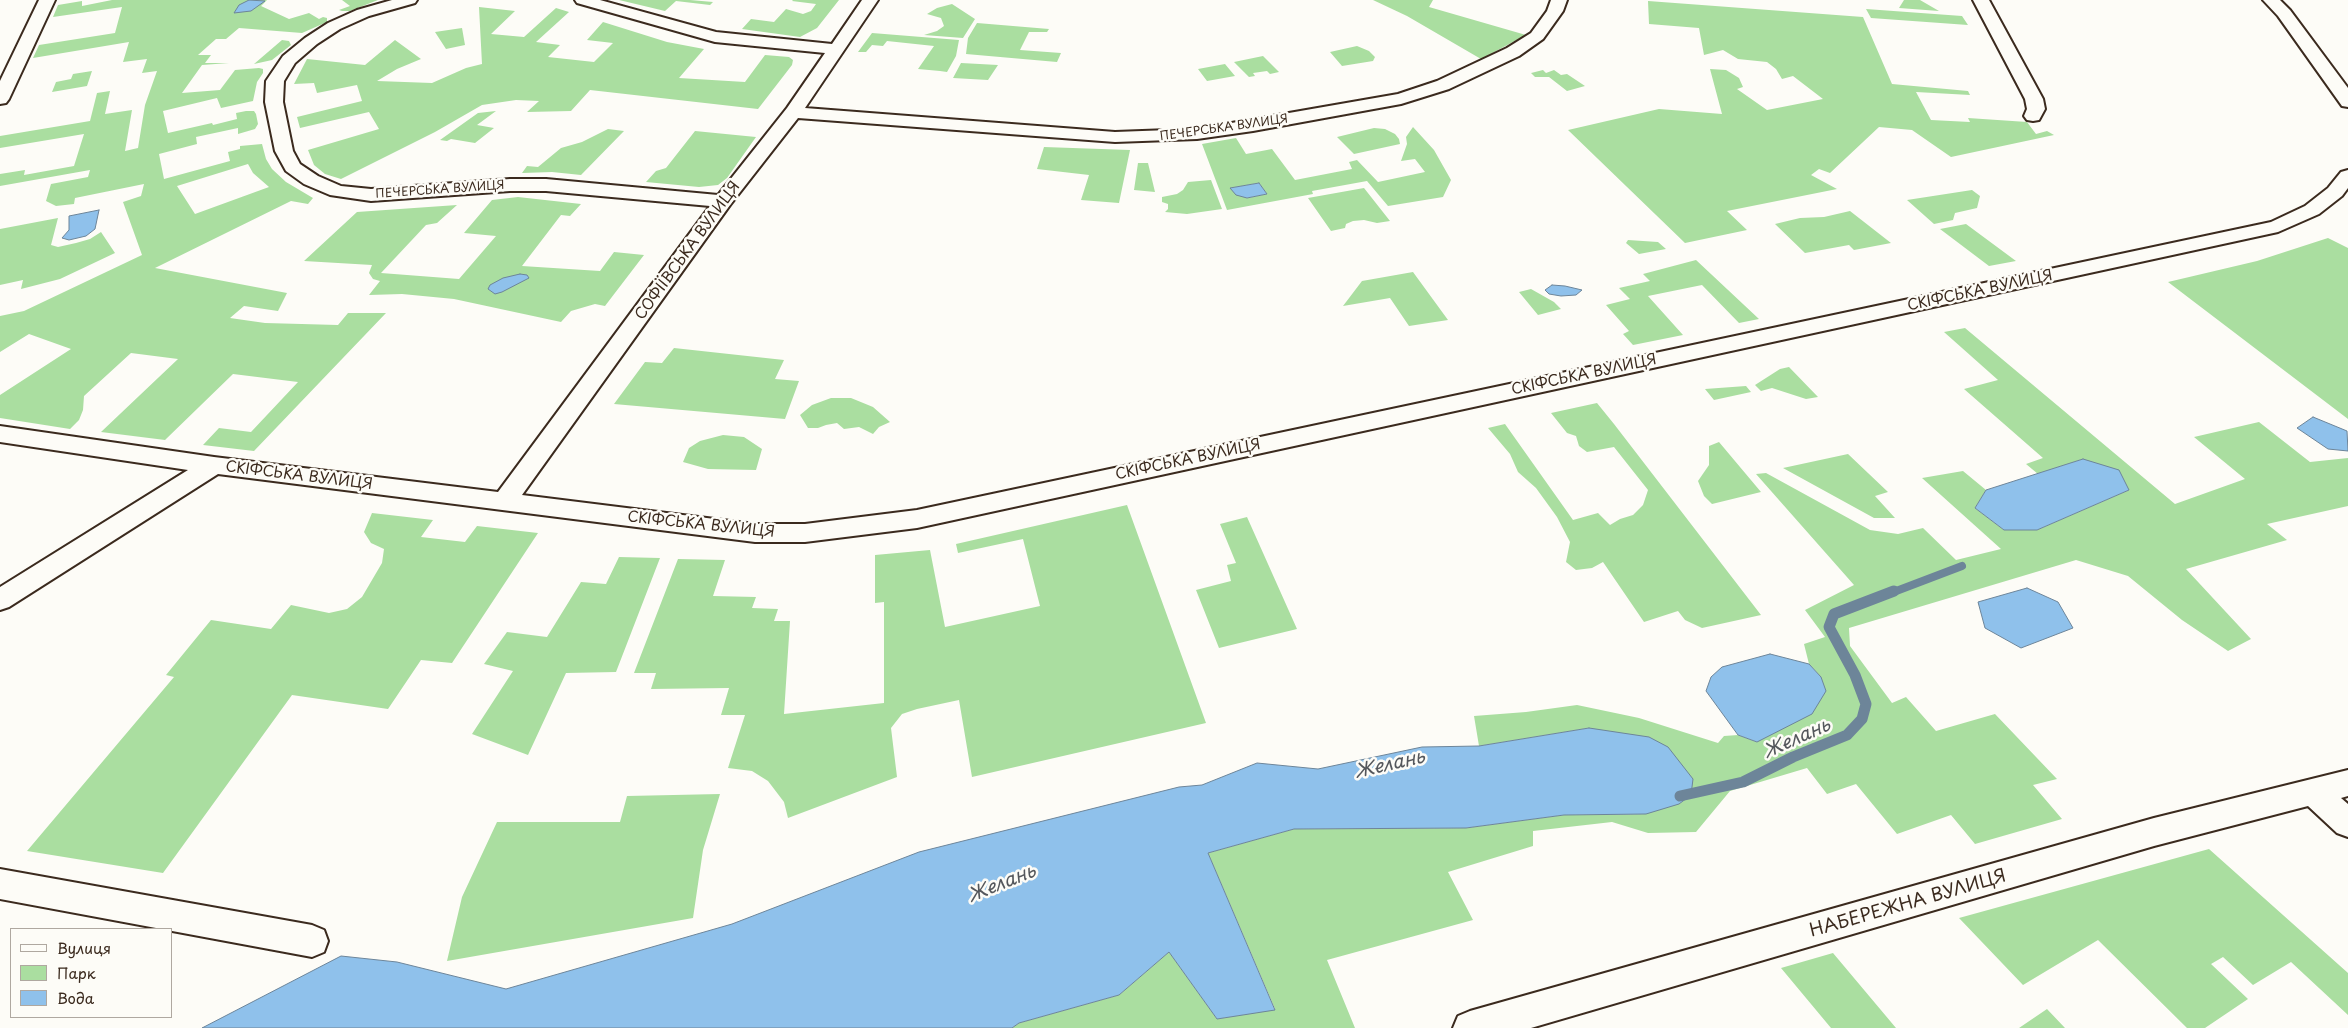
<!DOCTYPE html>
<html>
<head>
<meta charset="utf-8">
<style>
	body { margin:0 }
	#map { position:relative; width:2348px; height:1028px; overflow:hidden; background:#fdfcf7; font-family:"Playpen Sans",sans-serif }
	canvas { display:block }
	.legend { position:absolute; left:10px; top:928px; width:162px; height:90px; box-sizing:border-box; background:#fdfcf7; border:1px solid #afa8a0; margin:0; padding:6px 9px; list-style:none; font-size:15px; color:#3b2a1e }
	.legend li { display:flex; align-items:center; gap:10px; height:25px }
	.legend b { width:25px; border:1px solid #afa8a0 }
</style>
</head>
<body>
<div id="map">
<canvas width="2348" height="1028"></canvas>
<ul class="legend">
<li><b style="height:6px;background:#fdfcf7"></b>Вулиця</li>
<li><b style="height:14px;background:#aadea0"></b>Парк</li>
<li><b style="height:14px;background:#8fc1eb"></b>Вода</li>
</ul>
</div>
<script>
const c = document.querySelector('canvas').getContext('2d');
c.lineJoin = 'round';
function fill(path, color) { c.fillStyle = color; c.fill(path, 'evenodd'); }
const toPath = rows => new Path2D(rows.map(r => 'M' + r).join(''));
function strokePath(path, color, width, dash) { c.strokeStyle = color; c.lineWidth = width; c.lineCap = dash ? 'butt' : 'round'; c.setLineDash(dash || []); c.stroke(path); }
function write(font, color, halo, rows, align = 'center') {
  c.font = font + ' "Playpen Sans",sans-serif'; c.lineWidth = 5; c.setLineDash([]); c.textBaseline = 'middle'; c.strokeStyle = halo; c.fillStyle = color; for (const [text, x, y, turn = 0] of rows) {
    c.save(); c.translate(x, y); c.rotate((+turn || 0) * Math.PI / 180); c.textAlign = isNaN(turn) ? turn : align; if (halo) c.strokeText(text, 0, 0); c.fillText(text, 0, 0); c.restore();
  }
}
fill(toPath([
	[112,0,267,0,261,6,289,19,309,13,319,19,323,17,327,18,327,22,302,33,239,28,226,39,216,39,198,55,211,55,205,63,229,63,202,65,182,93,220,90,235,70,259,68,263,69,263,73,257,82,253,101,221,108,217,98,163,111,168,133,212,123,213,125,237,119,236,113,246,111,254,111,256,114,258,124,255,129,238,134,238,128,196,137,197,144,159,154,164,179,230,161,228,152,240,149,240,146,262,144,266,159,272,169,286,182,313,198,308,204,291,201,155,268,287,293,278,311,244,306,230,318,265,323,338,325,348,313,386,313,254,451,203,445,219,428,251,432,298,382,233,374,165,440,101,432,178,359,131,353,84,396,83,410,79,420,70,429,0,418,0,395,71,349,29,334,0,352,0,316,24,311,142,255,123,202,141,196,144,184,75,198,74,204,56,206,46,201,51,184,88,177,90,170,0,186,0,174,25,170,24,175,74,166,84,134,0,148,0,136,90,121,97,93,110,91,105,114,132,110,125,151,138,148,145,105,157,71,142,73,147,59,123,62,129,42,33,58,39,45,115,33,122,7,53,17,58,5,82,1,82,6],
	[248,164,253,173,269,187,195,214,177,186],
	[342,0,378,0,350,11,342,11,339,10,350,6],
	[619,0,690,0,713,2,710,5,676,1,665,11],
	[793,0,839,0,817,28,800,37,742,29,751,19,774,22,786,9,803,14,811,11,816,4,792,1],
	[1373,0,1433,0,1429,7,1526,35,1481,59,1407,16],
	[1904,0,1920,0,1939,11,1899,8],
	[1648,1,1863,17,1892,84,1968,91,1970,95,1916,92,1931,120,1970,122,1968,118,2027,122,2036,134,2047,131,2054,135,1951,157,1912,130,1879,127,1830,173,1819,169,1811,175,1837,189,1727,211,1747,230,1685,243,1568,130,1659,109,1722,114,1710,69,1726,70,1739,78,1743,87,1737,89,1767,110,1823,99,1793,76,1782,79,1776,69,1767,62,1738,59,1723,50,1704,55,1699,28,1649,24],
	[952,4,975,19,963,38,924,35,937,31,944,26,941,18,927,14,937,8],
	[479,7,515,11,491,34,524,37,556,8,569,12,536,42,560,45,548,57,594,62,613,43,587,40,603,22,667,42,704,49,679,78,745,82,765,55,789,57,793,60,792,65,758,109,590,90,571,111,527,112,539,101,516,100,482,105,435,132,341,179,325,174,314,165,308,150,379,129,369,112,300,128,297,117,362,101,357,85,317,93,314,83,294,84,307,59,365,65,395,40,421,59,397,69,377,81,432,83,466,68,482,64],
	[1866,9,1962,16,1968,25,1871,18],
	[977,23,1049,29,1047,32,1029,32,1020,50,1061,53,1057,62,966,54,968,38],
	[462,28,465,45,446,49,435,32],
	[872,33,959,40,956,56,947,72,940,71,918,69,934,46,887,41,883,46,872,45,866,52,858,52],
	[282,40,289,41,291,45,272,60,254,64],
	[1357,46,1369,51,1375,57,1373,61,1342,66,1330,52],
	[1263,56,1279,72,1270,74,1267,71,1253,73,1255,76,1249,77,1234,62],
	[961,63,998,65,988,80,953,78],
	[1225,64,1235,76,1207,81,1198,69],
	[1543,70,1546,73,1554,70,1561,75,1567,74,1585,86,1567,91,1549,77,1535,77,1531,73],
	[92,71,87,86,52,92,56,82,71,79,73,74],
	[496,111,477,125,494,128,475,143,451,139,447,141,440,140,478,113],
	[1413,127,1434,150,1451,180,1443,197,1388,206,1367,181,1312,191,1313,194,1227,210,1202,144,1236,138,1246,154,1272,149,1295,180,1352,169,1349,162,1357,160,1378,182,1425,172,1415,159,1401,161,1407,144,1406,137],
	[1259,183,1267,194,1247,198,1231,188],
	[1374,128,1385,129,1395,134,1399,139,1400,144,1354,154,1337,137],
	[608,129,624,131,581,175,552,172,522,173,527,166,538,167,561,148,582,142],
	[695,131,756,137,727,178,718,185,699,187,646,182,656,171,666,168],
	[1044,147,1130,150,1119,203,1081,200,1089,175,1037,169],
	[1138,163,1148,163,1155,192,1134,190],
	[1211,180,1222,209,1187,214,1165,212,1168,209,1168,204,1162,202,1162,197,1177,194,1183,190,1188,182],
	[1364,188,1390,221,1377,223,1364,220,1353,221,1346,224,1345,228,1331,231,1308,198],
	[1972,190,1980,196,1977,208,1955,213,1953,220,1934,224,1907,200],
	[518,197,581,204,570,216,561,215,522,266,600,271,614,252,644,255,605,306,595,304,571,311,561,322,454,299,402,294,369,295,380,281,373,279,369,273,372,265,304,261,357,212,457,205,437,223,426,225,381,273,459,279,496,236,464,233,492,200],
	[1850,211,1891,243,1854,250,1849,245,1805,253,1775,224,1800,218,1824,217],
	[58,218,51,245,58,247,76,243,90,239,101,232,115,253,60,279,21,289,23,280,0,285,0,229],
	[1966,224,2016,261,1989,266,1940,229],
	[2328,238,2348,248,2348,419,2168,282,2257,261],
	[1628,240,1658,242,1666,249,1639,254,1626,243],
	[1696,260,1759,319,1739,323,1702,285,1648,296,1683,335,1633,345,1623,334,1629,331,1606,305,1630,299,1619,288,1650,281,1643,274],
	[1413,272,1448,320,1409,326,1390,298,1343,306,1362,281],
	[1531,289,1554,302,1561,309,1538,315,1519,292],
	[1965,328,2175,504,2245,479,2194,437,2259,422,2310,462,2348,458,2348,506,2267,524,2287,540,2186,569,2251,639,2228,651,2182,620,2128,576,2076,560,1849,628,1850,646,1892,703,1906,697,1936,731,1995,714,2057,779,2033,785,2062,819,1975,844,1951,815,1897,834,1856,784,1827,794,1807,768,1730,791,1696,832,1648,833,1612,822,1533,831,1533,846,1448,872,1473,920,1327,960,1355,1028,1012,1028,1019,1023,1119,995,1169,952,1217,1019,1275,1009,1208,853,1294,829,1466,828,1564,815,1646,814,1589,728,1479,746,1474,716,1526,712,1577,705,1639,718,1718,743,1724,736,1738,735,1757,742,1821,677,1809,664,1804,644,1825,637,1805,610,1854,585,1756,474,1766,473,1870,530,1898,534,1923,528,1956,560,2001,549,1922,478,1963,471,1986,490,1975,508,2004,530,2037,530,2129,490,2083,459,2038,474,2026,464,2043,458,1964,389,1998,380,1944,332],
	[674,348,784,360,775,379,799,381,785,419,614,404,645,362,662,363],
	[1789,367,1818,397,1806,399,1772,388,1761,391,1755,385,1780,369],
	[1746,386,1751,392,1714,400,1705,389],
	[831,398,851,398,873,407,890,422,879,427,873,434,859,427,844,429,837,423,826,425,818,428,808,428,800,415,812,405],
	[1597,403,1614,424,1761,615,1702,628,1685,620,1678,611,1644,622,1603,562,1592,568,1576,570,1566,562,1570,542,1557,517,1536,488,1518,472,1510,454,1488,428,1505,424,1573,520,1598,513,1610,525,1620,519,1633,515,1643,505,1648,490,1614,447,1587,452,1579,446,1576,436,1567,433,1551,413],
	[723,435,744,437,762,449,756,470,708,469,683,462,689,448,700,441],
	[1719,442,1761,492,1712,504,1704,496,1698,481,1709,465,1709,446],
	[1848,454,1888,492,1875,496,1895,518,1874,518,1783,468],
	[1127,505,1206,723,972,777,959,700,917,709,902,714,891,728,897,777,788,818,784,802,768,781,752,771,728,768,745,715,721,715,729,688,651,689,656,673,634,673,678,559,725,560,713,596,756,597,752,608,778,609,774,621,790,621,784,714,884,703,884,602,875,603,875,555,930,550,945,627,1040,606,1023,539,958,553,956,544],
	[372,513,433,520,421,537,465,542,477,526,538,533,452,663,421,660,388,709,292,695,163,873,27,851,174,677,166,675,211,620,271,629,291,605,329,613,347,609,362,597,382,563,384,549,371,543,364,532],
	[1247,517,1297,629,1219,648,1196,590,1231,581,1227,565,1236,563,1220,524],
	[619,557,660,558,616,672,566,673,528,755,472,734,513,671,484,664,507,632,547,637,581,582,606,584],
	[720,794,703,850,693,918,447,961,462,897,497,822,620,822,627,796],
	[2209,849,2348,973,2348,1015,2291,962,2253,985,2223,957,2211,964,2248,999,2205,1028,2187,1028,2098,940,2023,985,1959,918],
	[1833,953,1896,1028,1831,1028,1781,968],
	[2047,1009,2065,1028,2019,1028]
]), '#aadea0');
const water = toPath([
	[249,0,265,1,251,11,234,13,239,5,249,0],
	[1259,183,1267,194,1247,198,1236,195,1230,188,1259,183],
	[99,210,95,229,86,236,69,240,62,238,69,230,69,216,99,210],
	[520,274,527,275,529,278,502,292,495,294,488,289,490,285,503,278,520,274],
	[1552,285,1565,286,1582,290,1576,295,1561,296,1549,294,1545,290,1552,285],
	[2313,417,2347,431,2348,451,2328,449,2297,428,2313,417],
	[2083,459,2119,470,2129,490,2037,530,2004,530,1975,508,1986,490,2083,459],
	[2027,588,2058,602,2073,628,2021,648,1985,628,1978,602,2027,588],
	[1770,654,1809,664,1821,677,1826,691,1812,714,1757,742,1738,735,1706,691,1711,677,1722,667,1770,654],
	[1589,728,1649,737,1668,747,1693,779,1691,795,1679,804,1646,814,1564,815,1466,828,1294,829,1208,853,1275,1010,1217,1019,1169,952,1119,995,1019,1023,1012,1028,202,1028,341,956,397,962,506,989,732,924,919,852,1179,787,1202,785,1257,763,1318,769,1422,747,1479,746,1589,728]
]);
fill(water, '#8fc1eb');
strokePath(water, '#6d8599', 1);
strokePath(toPath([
	[1891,593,1962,566]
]), '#6d8599', 8);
strokePath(toPath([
	[1680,796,1743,782,1793,757,1847,735,1862,719,1866,704,1855,675,1829,627,1834,614,1894,591]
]), '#6d8599', 11);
const minor = toPath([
	[39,0,55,0,9,99,6,103,0,104,0,81,39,0],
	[392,0,417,0,415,3,369,16,340,29,317,44,295,63,284,81,283,102,293,151,300,164,318,176,341,186,371,189,510,179,546,179,718,195,787,108,825,53,715,42,577,3,575,0,600,0,716,32,832,44,862,0,878,0,805,108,1115,132,1197,129,1398,94,1437,81,1507,48,1531,33,1547,11,1551,0,1567,0,1563,11,1543,39,1519,56,1449,89,1401,104,1253,131,1197,139,1115,142,798,118,730,205,522,495,755,524,805,524,917,510,2271,222,2305,206,2328,188,2341,172,2348,170,2348,188,2342,196,2319,214,2278,232,917,528,805,542,755,542,218,474,9,607,0,610,0,587,188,470,0,442,0,426,214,457,498,492,710,206,546,191,510,191,371,201,330,195,304,184,286,171,275,151,265,102,266,81,283,56,305,38,328,23,357,10,392,0],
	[1973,0,1989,0,2043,99,2045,109,2039,120,2033,121,2027,120,2024,116,2027,109,2025,99,1973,0],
	[2263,0,2280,0,2290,10,2348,88,2348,107,2342,106,2278,16,2263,0],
	[2348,770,2348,796,2341,798,2348,804,2348,837,2337,833,2308,806,2154,846,1531,1028,1453,1028,1458,1016,1470,1011,2154,818,2348,770],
	[0,869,312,925,324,930,328,941,324,952,312,957,0,899,0,869]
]);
strokePath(minor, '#3b2a1e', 4);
fill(minor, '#fdfcf7');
write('12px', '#3b2a1e', '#fdfcf7', [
	["ПЕЧЕРСЬКА ВУЛИЦЯ",1224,128,-8],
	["ПЕЧЕРСЬКА ВУЛИЦЯ",440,190,-4]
]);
write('15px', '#3b2a1e', '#fdfcf7', [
	["СОФІЇВСЬКА ВУЛИЦЯ",688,251,-54],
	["СКІФСЬКА ВУЛИЦЯ",1980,291,-12],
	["СКІФСЬКА ВУЛИЦЯ",1584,375,-12],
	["СКІФСЬКА ВУЛИЦЯ",1188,460,-12],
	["СКІФСЬКА ВУЛИЦЯ",299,476,7],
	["СКІФСЬКА ВУЛИЦЯ",701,525,6]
]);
write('18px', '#3b2a1e', '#fdfcf7', [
	["НАБЕРЕЖНА ВУЛИЦЯ",1908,904,-16]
]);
write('italic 19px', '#54575c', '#fdfcf7', [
	["Желань",1797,739,-24],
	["Желань",1390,765,-13],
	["Желань",1002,884,-22]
]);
</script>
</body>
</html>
